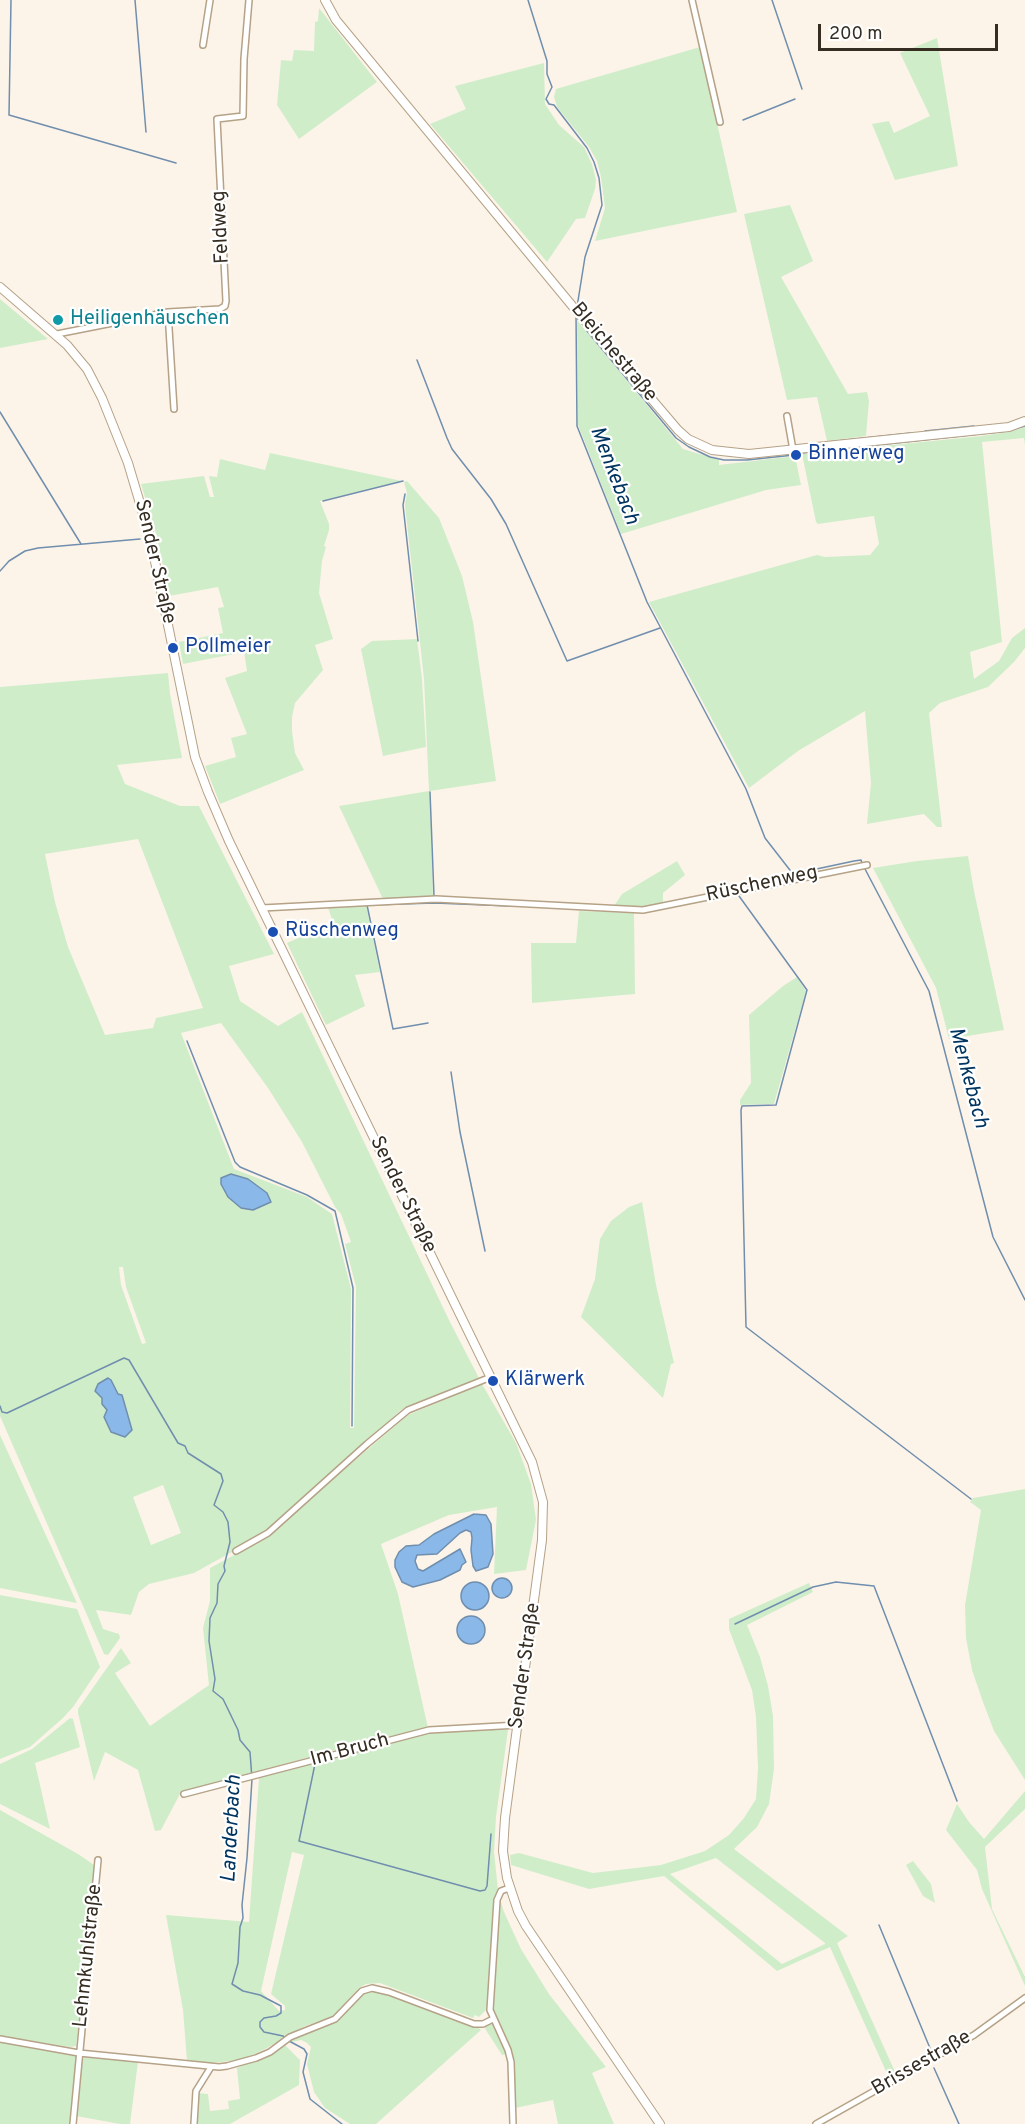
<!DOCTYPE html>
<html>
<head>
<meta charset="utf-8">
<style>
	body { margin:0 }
	#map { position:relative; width:1025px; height:2124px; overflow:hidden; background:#fcf4e9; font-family:Overpass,sans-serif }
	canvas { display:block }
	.scale { position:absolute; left:818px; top:24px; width:180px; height:27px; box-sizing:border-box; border:3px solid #352d22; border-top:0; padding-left:8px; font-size:18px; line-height:21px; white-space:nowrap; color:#352d22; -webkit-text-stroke:4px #fff; paint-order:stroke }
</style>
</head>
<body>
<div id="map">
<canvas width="1025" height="2124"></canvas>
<div class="scale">200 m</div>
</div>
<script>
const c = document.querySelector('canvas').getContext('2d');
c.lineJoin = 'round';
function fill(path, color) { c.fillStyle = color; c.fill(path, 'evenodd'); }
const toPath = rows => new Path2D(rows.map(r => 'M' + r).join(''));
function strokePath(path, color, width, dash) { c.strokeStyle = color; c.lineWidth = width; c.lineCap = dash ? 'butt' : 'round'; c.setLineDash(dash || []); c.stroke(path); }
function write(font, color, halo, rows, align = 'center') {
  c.font = font + ' Overpass,sans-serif'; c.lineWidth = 4.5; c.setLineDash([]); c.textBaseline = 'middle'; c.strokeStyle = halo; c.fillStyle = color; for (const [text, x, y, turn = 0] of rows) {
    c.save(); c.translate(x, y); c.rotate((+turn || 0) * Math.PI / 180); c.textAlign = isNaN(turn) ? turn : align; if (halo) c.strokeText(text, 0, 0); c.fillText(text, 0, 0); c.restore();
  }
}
fill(toPath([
	[319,8,377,82,299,139,277,105,281,60,292,61,294,50,314,51,315,22,318,21],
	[937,38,958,166,895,180,872,124,889,121,894,133,930,116,900,53],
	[700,47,737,212,595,241,605,208,601,177,597,161,589,147,557,107,554,97,556,89],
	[544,63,545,104,559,125,584,147,592,164,596,180,595,189,585,218,576,219,547,262,430,124,466,109,455,86],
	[790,205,813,261,781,277,848,394,867,392,869,401,866,436,827,441,817,397,787,400,744,214],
	[0,299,48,339,0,348],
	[577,320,683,449,719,460,719,465,795,456,801,485,766,490,621,534,578,425],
	[1025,427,1025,445,1024,438,982,442,1002,642,970,652,974,679,999,661,1012,638,1025,628,1025,648,1014,662,988,687,940,703,929,713,942,827,937,827,924,814,867,824,871,783,865,711,798,751,749,788,649,602,817,555,825,557,870,555,879,544,874,516,818,524,816,522,802,454,982,436,1008,432],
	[270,453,402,481,320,501,329,524,329,530,324,546,326,547,322,561,319,593,333,639,315,645,323,670,295,703,292,717,292,731,295,753,304,770,220,804,205,766,236,757,231,738,247,734,225,678,247,671,244,652,183,664,179,642,223,633,218,608,224,607,218,587,169,596,157,537,141,484,204,476,210,497,214,497,209,476,217,477,220,459,265,470],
	[407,481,439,518,462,576,473,622,496,781,430,791,433,897,383,899,339,806,429,791,424,679,405,505,407,493,404,482],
	[417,639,422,679,426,747,383,756,361,649,372,641],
	[168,673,170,694,182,758,117,765,125,784,180,806,199,806,274,954,229,966,240,1001,278,1026,302,1012,449,1320,480,1380,401,1410,268,1532,194,1573,149,1584,139,1592,131,1615,96,1610,103,1629,119,1634,120,1638,108,1655,104,1654,0,1416,0,687],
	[138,839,203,1008,156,1018,153,1028,105,1035,68,947,55,902,45,854],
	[221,1023,268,1088,302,1142,335,1207,341,1214,351,1242,345,1244,356,1287,354,1428,350,1428,351,1289,332,1214,307,1197,234,1169,181,1033],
	[119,1267,123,1267,126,1287,146,1343,142,1344,121,1285],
	[163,1485,181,1533,151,1545,133,1497],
	[968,856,974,891,1004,1030,949,1039,936,988,873,868,917,861],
	[677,861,685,875,663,893,663,905,642,909,614,906,622,894],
	[366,905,380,972,355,975,365,1006,326,1025,287,943,333,923,328,907],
	[579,911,634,913,635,994,532,1003,531,943,576,943],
	[797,977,806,991,774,1104,740,1105,740,1100,751,1083,749,1015,783,986],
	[642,1202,656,1285,674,1363,671,1364,663,1398,581,1317,595,1279,600,1239,611,1221,629,1207],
	[482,1384,516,1443,531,1484,536,1520,526,1570,494,1574,497,1507,449,1515,381,1544,398,1594,428,1728,369,1741,181,1792,161,1830,155,1831,138,1770,105,1752,94,1781,78,1713,78,1709,121,1648,131,1663,115,1673,150,1726,209,1685,203,1628,210,1601,210,1568,270,1536,306,1502,408,1415],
	[0,1435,77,1603,0,1588],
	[1025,1489,1025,1780,994,1731,983,1702,972,1670,966,1638,965,1605,981,1510,970,1502,973,1498],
	[809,1583,813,1592,747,1625,760,1657,768,1686,773,1716,774,1769,769,1804,757,1827,734,1849,848,1936,837,1943,896,2074,889,2078,830,1947,777,1971,664,1876,589,1889,511,1865,510,1855,519,1853,593,1873,661,1865,705,1851,729,1835,744,1818,756,1799,758,1768,756,1717,752,1690,729,1629,729,1619],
	[716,1858,825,1943,825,1944,782,1964,670,1874],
	[0,1595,77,1609,100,1667,73,1707,63,1718,30,1747,0,1759],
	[70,1718,73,1719,80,1747,35,1763,50,1829,0,1804,0,1764,32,1749],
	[498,1729,508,1730,496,1817,494,1852,498,1890,494,1897,487,2009,479,2017,475,2015,473,2018,380,1983,366,1984,359,1988,333,2017,305,2026,267,2048,242,2060,210,2063,187,2061,183,2010,166,1915,249,1922,259,1778,429,1733],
	[292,1852,304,1855,271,1994,285,2006,285,2010,279,2011,261,1991],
	[1025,1791,1025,1809,985,1847,992,1909,1025,1977,1025,1986,982,1889,977,1870,946,1830,957,1804,969,1822,984,1839],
	[0,1810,78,1854,94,1865,89,1935,76,2046,70,2047,0,2036],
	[913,1861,931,1884,935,1903,923,1896,906,1865],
	[500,1899,504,1912,521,1949,549,1994,606,2067,592,2073,614,2124,558,2124,553,2100,515,2108,515,2078,511,2049,492,2010],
	[372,1991,379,1992,473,2027,478,2027,481,2030,376,2124,350,2124,325,2108,314,2092,307,2064,311,2047,307,2043,301,2040,292,2042,289,2040,335,2022,363,1994],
	[492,2023,507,2050,508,2054,502,2055,484,2027],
	[0,2042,76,2056,71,2124,0,2124],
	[285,2045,300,2060,299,2085,230,2124,197,2124,198,2093,208,2094,210,2111,229,2109,228,2101,240,2099,237,2068,270,2054],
	[86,2056,138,2062,130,2124,120,2124,76,2116,81,2061]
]), '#d0edca');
const water = toPath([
	[231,1174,248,1179,267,1193,271,1202,253,1210,241,1208,228,1197,221,1184,221,1178,231,1174],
	[108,1378,111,1380,118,1394,122,1395,132,1430,125,1437,111,1432,104,1417,107,1410,102,1404,102,1398,95,1391,98,1384,108,1378],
	[474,1514,486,1515,491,1524,493,1554,488,1567,476,1571,473,1566,471,1550,472,1538,471,1532,466,1530,460,1533,437,1554,417,1555,415,1561,418,1569,423,1571,460,1549,466,1562,462,1565,460,1570,440,1580,413,1587,402,1582,395,1567,395,1560,399,1552,406,1546,419,1545,434,1534,474,1514],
	'492 1588a10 10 0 1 1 20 0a10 10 0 1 1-20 0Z',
	'461 1596a14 14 0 1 1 28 0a14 14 0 1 1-28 0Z',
	'457 1630a14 14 0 1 1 28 0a14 14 0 1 1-28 0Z'
]);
fill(water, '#8ab8e8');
strokePath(water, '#708ead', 1.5);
strokePath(toPath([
	[11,0,9,115,176,163],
	[135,0,146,132],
	[528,0,547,61,547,74,552,87,546,99,549,104,554,105,587,148,594,162,599,178,602,205,585,257,577,307],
	[772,0,802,89],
	[743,120,795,99],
	[576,314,577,426,647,602,746,789,765,838,793,874,854,861,861,860,862,863],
	[587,331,676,438,689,447,710,457,724,460,747,460,794,455],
	[417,360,447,438,452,449,491,499,506,524,567,661,660,628],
	[0,412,81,544],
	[925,431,974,426],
	[827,442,911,433],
	[802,453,1008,431,1025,426],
	[405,494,403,505,418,641],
	[323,501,403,481],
	[0,571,9,561,25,551,38,548,140,539],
	[430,792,434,896],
	[865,869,929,991,993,1237,1025,1300],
	[739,896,807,990,776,1105,742,1106,741,1110,746,1327,971,1499],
	[428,1023,393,1029,367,905,435,903,510,906],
	[187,1041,235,1162,240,1167,307,1195,335,1211,353,1288,352,1426],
	[451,1072,460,1132,485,1251],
	[0,1406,2,1412,7,1413,124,1358,129,1360,178,1443,185,1446,188,1453,221,1474,223,1481,214,1505,223,1512,228,1522,230,1542,224,1566,225,1571,218,1584,217,1603,210,1618,209,1641,215,1679,213,1691,223,1699,238,1730,240,1740,250,1752,252,1779,247,1858,242,1905,243,1918,240,1927,238,1963,232,1984,243,1991,260,1995,281,2006,281,2013,276,2016,264,2018,260,2022,260,2027,264,2032,283,2036,285,2038],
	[735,1624,813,1587,836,1582,874,1586,957,1801],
	[315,1764,299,1841,480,1891,485,1890,487,1886,491,1834],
	[879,1925,932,2053],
	[289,2041,304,2049,307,2054,303,2072,310,2099,342,2124],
	[934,2068,959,2124]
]), '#708ead', 1.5);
const street = toPath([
	[692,0,720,122],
	[203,45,210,0],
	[168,312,174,409],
	[57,334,168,312,220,309,225,306,226,301,217,119,243,116,244,59,249,0],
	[787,416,793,450],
	[262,908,436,899,643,910,867,865],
	[236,1551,268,1533,367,1444,408,1410,491,1377],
	[184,1794,429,1730,518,1725],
	[509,1888,501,1891,497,1900,490,2010,508,2050,511,2062,513,2124],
	[0,2039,79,2053,219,2067,227,2066,256,2058,270,2052,290,2037,335,2019,362,1991,372,1988,389,1992,474,2024,483,2024,493,2019],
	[73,2124,98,1860],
	[194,2124,196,2091,211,2067],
	[816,2124,974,2035,1025,1998]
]);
const secondary = toPath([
	[325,0,336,20,574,308,678,430,688,439,712,450,749,454,1009,427,1025,421],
	[0,287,67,345,87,369,102,398,128,463,150,537,195,757,208,792,229,841,532,1462,543,1502,542,1540,505,1818,503,1851,507,1878,518,1911,526,1926,660,2124]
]);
strokePath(street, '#b5a287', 8);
strokePath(secondary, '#b5a287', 10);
strokePath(street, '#fff', 5);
strokePath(secondary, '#fff', 8);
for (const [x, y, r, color] of [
	[58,320,6,"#0f9aa8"],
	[796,455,6,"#1a4fb4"],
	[173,648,6,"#1a4fb4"],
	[273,932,6,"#1a4fb4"],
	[493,1381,6,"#1a4fb4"]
]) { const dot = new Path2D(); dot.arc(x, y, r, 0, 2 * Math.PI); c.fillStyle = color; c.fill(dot); strokePath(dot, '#fff', 2); }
write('20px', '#352d22', '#fff', [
	["Feldweg",222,227,-93],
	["Bleichestraße",613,353,50],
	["Sender Straße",154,562,77],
	["Rüschenweg",762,885,-12],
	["Sender Straße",402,1195,64],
	["Sender Straße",526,1666,-82],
	["Im Bruch",350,1751,-15],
	["Lehmkuhlstraße",89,1956,-84],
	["Brissestraße",922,2064,-30]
]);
write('20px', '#0d838f', '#fff', [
	["Heiligenhäuschen",70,320]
], 'left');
write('20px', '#164399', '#fff', [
	["Binnerweg",808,455],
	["Pollmeier",185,648],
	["Rüschenweg",285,932],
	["Klärwerk",505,1381]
], 'left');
write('italic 21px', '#013560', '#fff', [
	["Menkebach",613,476,69],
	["Menkebach",967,1078,75],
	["Landerbach",233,1829,-87]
]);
</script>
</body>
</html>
